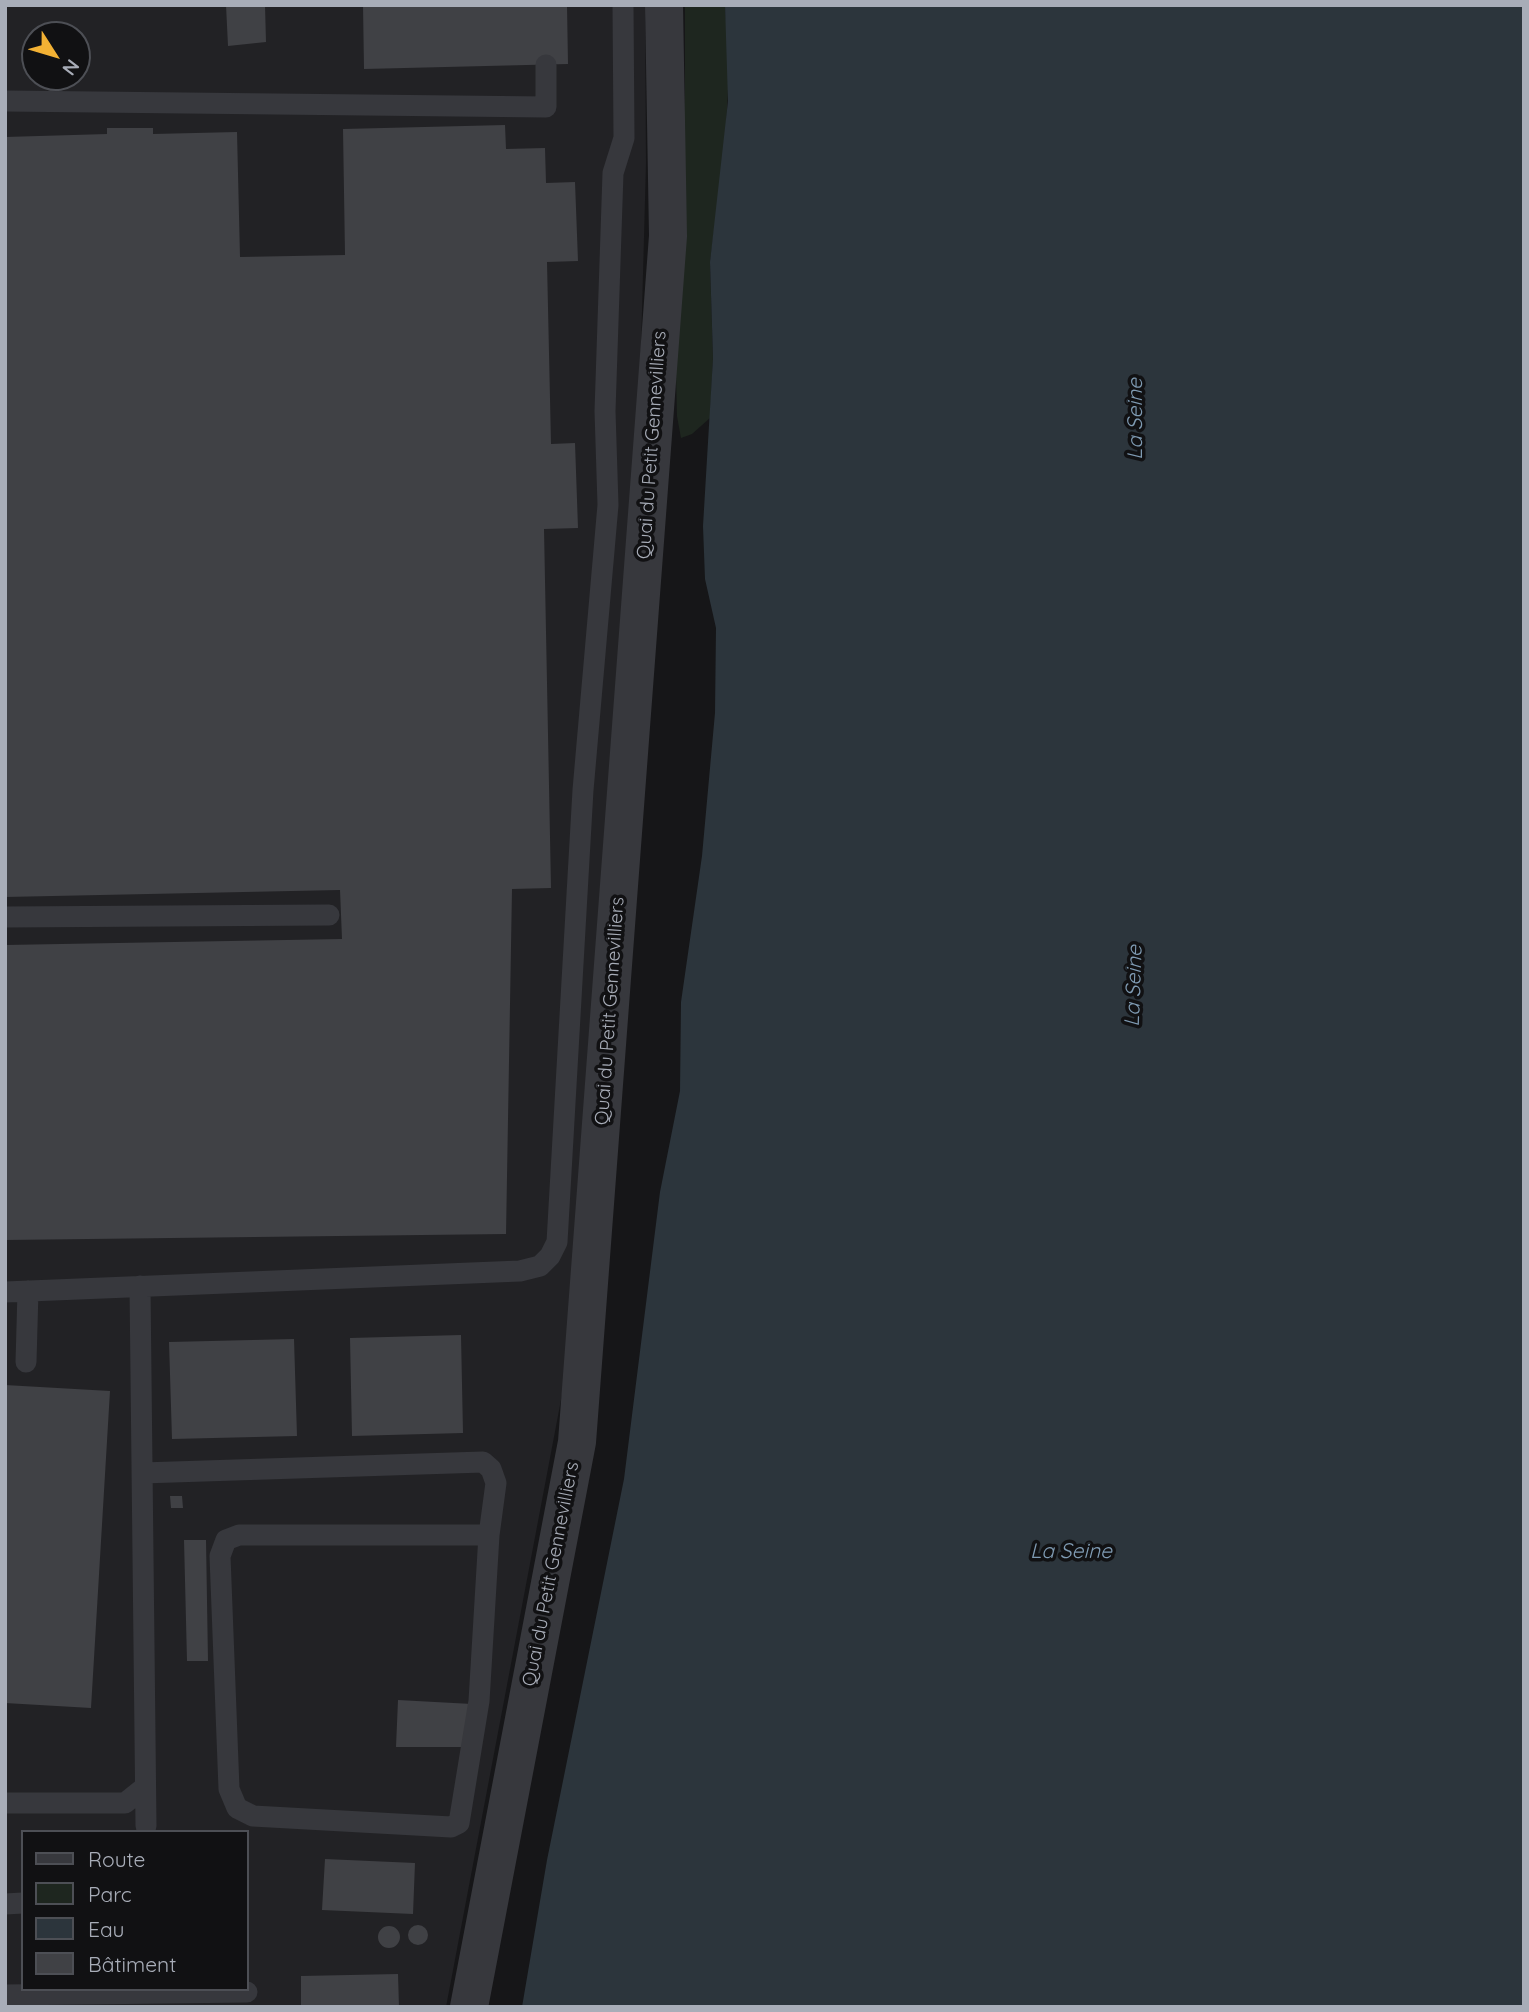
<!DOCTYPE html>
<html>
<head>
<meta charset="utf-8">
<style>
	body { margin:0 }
	#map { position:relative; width:1529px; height:2012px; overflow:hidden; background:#161618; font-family:Quicksand,sans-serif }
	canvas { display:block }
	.frame { position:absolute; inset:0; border:7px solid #a8adb8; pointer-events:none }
	.legend { position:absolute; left:21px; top:1830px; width:228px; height:161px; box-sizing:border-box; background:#111113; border:2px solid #4d4f55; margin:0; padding:9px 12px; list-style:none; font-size:21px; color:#a8adb8 }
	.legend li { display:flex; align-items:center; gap:14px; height:35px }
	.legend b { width:35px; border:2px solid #4d4f55 }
	.north { position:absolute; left:21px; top:21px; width:70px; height:70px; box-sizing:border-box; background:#111113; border:2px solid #4d4f55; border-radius:50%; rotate:127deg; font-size:19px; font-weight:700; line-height:28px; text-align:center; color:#a8adb8 }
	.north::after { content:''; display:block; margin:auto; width:24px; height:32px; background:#f2b134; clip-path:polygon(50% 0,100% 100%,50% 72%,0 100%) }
</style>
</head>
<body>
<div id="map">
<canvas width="1529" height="2012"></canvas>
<div class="frame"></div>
<ul class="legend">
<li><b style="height:9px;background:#37383d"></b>Route</li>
<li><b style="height:19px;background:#1e261f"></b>Parc</li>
<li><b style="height:19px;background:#2c353c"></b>Eau</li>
<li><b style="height:19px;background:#404145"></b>Bâtiment</li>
</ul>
<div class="north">N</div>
</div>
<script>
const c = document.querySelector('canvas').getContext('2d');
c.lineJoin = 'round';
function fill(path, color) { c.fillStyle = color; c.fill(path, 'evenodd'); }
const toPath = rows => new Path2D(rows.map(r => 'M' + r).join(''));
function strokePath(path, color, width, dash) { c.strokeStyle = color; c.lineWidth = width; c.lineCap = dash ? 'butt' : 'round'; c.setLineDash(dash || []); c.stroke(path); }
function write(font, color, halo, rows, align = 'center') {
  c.font = font + ' Quicksand,sans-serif'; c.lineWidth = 7; c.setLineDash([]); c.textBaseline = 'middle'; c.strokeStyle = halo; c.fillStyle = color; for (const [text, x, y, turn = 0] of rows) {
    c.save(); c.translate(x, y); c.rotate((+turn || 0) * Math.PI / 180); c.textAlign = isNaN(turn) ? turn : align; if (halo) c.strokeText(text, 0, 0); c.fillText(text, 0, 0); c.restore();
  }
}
fill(toPath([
	[5,5,645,5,646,163,640,385,582,1289,446,2007,5,2007],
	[35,35,77,35,77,77,35,77],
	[23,1832,247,1832,247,1989,23,1989]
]), '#222225');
fill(toPath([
	[685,5,725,5,729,70,725,149,710,262,713,358,710,418,692,434,681,438,677,416,675,332,685,88]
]), '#1e261f');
fill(toPath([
	[725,5,1524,5,1524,2007,522,2007,547,1860,624,1479,660,1192,680,1091,681,1002,702,856,715,713,716,628,705,579,703,526,713,358,710,262,728,101]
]), '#2c353c');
fill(toPath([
	[226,5,265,5,266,42,228,46],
	[363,5,567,5,568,64,364,69],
	[505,125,506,149,545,148,546,183,575,182,578,261,547,262,551,444,575,443,578,528,544,529,551,888,512,889,506,1234,5,1240,5,945,342,939,340,890,5,897,5,137,107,134,107,128,153,128,153,134,237,132,240,257,345,255,343,129],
	[461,1335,463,1433,352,1436,350,1338],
	[294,1339,297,1436,172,1439,169,1342],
	[5,1385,110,1391,91,1708,5,1703],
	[170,1496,182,1496,183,1508,171,1508],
	[184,1540,206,1540,208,1661,187,1661],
	[398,1700,472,1704,470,1747,396,1747],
	[325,1859,415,1863,413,1914,322,1910],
	'408 1935a10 10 0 1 1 20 0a10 10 0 1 1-20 0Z',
	'378 1937a11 11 0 1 1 22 0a11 11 0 1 1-22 0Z',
	[398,1974,399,2007,301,2007,301,1976]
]), '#404145');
strokePath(toPath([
	[5,101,546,107,546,65],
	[5,917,329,915],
	[140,1286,146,1826],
	[5,1292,520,1271,540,1266,550,1256,557,1242,583,790,608,505,605,411,613,173,624,138,623,5],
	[26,1362,28,1291],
	[142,1473,483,1462,491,1469,496,1483,489,1535,479,1701,459,1823,451,1827,253,1816,237,1808,229,1789,220,1556,226,1540,239,1535,489,1535],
	[5,1803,125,1803,145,1787],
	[5,1904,23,1903],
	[5,1995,247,1992]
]), '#37383d', 21);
strokePath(toPath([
	[469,2007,577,1442,668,236,664,5]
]), '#37383d', 38);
write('19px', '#a8adb8', '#111113', [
	["Quai du Petit Gennevilliers",652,445,-86],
	["Quai du Petit Gennevilliers",610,1011,-86],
	["Quai du Petit Gennevilliers",551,1574,-79]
]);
write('italic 21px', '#7f9bb3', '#111113', [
	["La Seine",1136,419,-90],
	["La Seine",1134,986,-88],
	["La Seine",1071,1552]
]);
</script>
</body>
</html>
